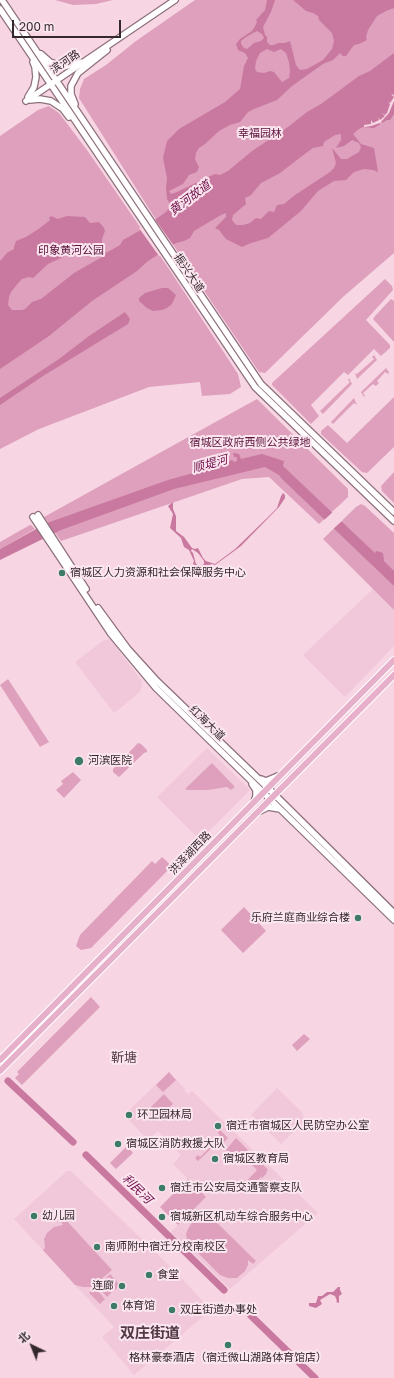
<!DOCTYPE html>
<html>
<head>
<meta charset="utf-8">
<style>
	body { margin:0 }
	#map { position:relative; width:394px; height:1378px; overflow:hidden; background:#f7d5e3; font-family:"Golos Text","Noto Sans SC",sans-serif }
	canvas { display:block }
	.north { position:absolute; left:12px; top:1326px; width:40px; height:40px; -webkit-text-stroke:3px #fbe6ef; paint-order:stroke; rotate:317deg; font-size:11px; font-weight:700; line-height:16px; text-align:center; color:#34282d }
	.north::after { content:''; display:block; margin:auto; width:14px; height:18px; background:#34282d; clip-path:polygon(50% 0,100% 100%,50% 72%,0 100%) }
	.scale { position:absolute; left:12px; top:20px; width:109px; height:18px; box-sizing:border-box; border:2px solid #34282d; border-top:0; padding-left:5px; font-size:12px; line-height:14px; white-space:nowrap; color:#34282d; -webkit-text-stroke:3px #fbe6ef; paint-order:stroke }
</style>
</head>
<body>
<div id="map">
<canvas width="394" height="1378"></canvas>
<div class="north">北</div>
<div class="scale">200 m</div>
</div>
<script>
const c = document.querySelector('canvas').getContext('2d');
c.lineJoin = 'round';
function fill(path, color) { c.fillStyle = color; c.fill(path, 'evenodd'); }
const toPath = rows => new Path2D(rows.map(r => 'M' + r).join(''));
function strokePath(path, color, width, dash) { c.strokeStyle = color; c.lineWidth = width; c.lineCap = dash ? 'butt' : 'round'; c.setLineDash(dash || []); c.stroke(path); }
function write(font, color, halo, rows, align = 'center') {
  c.font = font + ' "Golos Text","Noto Sans SC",sans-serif'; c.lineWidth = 4; c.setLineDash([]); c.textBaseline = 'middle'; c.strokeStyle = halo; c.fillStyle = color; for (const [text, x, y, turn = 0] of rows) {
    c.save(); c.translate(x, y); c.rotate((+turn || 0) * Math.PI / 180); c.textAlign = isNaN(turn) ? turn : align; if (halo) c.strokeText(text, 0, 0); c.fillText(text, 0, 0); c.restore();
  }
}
fill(toPath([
	[373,589,394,610,394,646,345,697,303,655],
	[110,639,141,680,142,684,141,689,139,693,114,713,75,662,104,640],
	[207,748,250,790,200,840,157,797],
	[169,1072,185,1089,185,1091,188,1094,192,1091,318,1213,230,1289,171,1232,206,1197,173,1164,181,1155,158,1131,148,1140,124,1115],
	[277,1088,302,1112,305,1121,281,1144,251,1115],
	[67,1171,71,1171,176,1272,211,1310,134,1375,102,1337,114,1327,14,1219]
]), '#f1c8da');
fill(toPath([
	[55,0,113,0,96,4,73,5],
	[195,0,394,0,394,253,344,296,265,373,259,372,153,215,79,98,80,89,84,79,106,65,136,41],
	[49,106,59,113,87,150,169,269,238,374,241,387,230,394,202,396,200,382,149,387,39,429,0,449,0,136,38,110],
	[385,279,392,286,393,290,366,320,390,345,390,348,381,356,374,349,348,375,344,372,311,405,319,416,311,424,272,385,272,383],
	[391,299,394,301,394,342,373,319,375,316],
	[374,355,377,360,357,379,355,373,357,374,374,359,372,357],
	[386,368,389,372,388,374,385,372,377,381,379,383,376,386,373,384,363,393,365,396,364,397,361,392],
	[349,378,352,384,323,414,320,411,350,382,348,380],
	[394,397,394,447,367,473,362,472,321,434,321,431,328,425,347,443],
	[354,398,357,405,354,403,333,424,331,422],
	[257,399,348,489,348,497,319,524,269,477,242,479,61,541,44,517],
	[394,472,394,503,382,491,381,486],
	[361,504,365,506,394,533,394,610,323,539,356,507],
	[30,525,31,525,35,529,0,549,0,542],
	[8,679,49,742,40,747,0,685],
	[138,743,141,744,147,750,147,752,144,753,119,777,113,772,113,769],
	[212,763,235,787,231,790,227,787,208,790,188,790,185,789],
	[73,772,81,780,64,798,56,790,63,784,61,781],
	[162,857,172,866,91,948,81,950,76,946,80,935,152,861,155,864],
	[244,907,266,931,243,953,221,930],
	[91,997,100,1007,22,1085,15,1078,19,1074,17,1072],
	[304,1034,310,1039,297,1051,292,1045],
	[169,1072,176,1080,163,1092,156,1085],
	[164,1094,173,1104,160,1116,151,1107],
	[220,1130,228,1138,221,1145,218,1142,198,1161,195,1158,198,1155,200,1157,221,1137,218,1133],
	[236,1138,248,1150,245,1153,246,1154,238,1162,226,1150],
	[127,1146,133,1153,116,1169,110,1163],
	[250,1151,268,1170,266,1172,267,1173,262,1178,261,1177,246,1192,241,1187,257,1170,244,1157],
	[188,1179,206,1197,178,1225,160,1207],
	[205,1211,256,1261,253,1264,248,1260,248,1265,245,1271,237,1278,228,1278,220,1275,188,1243,186,1234,188,1229,191,1224,196,1219,204,1217,202,1214],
	[65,1219,112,1270,92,1287,83,1287,75,1285,43,1250,45,1248,44,1239,47,1233,54,1227,63,1225,61,1222],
	[110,1274,120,1285,115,1290,105,1279],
	[103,1281,112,1292,107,1297,97,1286],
	[95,1288,105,1299,100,1304,89,1293]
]), '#dea0bc');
fill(toPath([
	[267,0,275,0,271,12,263,27,265,35,267,37,267,42,270,45,274,45,278,43,285,43,290,41,296,65,300,70,307,69,323,60,332,49,334,41,332,33,319,20,318,16,313,13,306,11,293,0,394,0,394,8,386,11,377,16,368,30,366,37,367,40,359,44,354,45,346,56,343,56,340,53,333,60,323,64,292,86,277,100,254,109,248,112,240,122,230,125,219,131,205,144,199,148,196,153,195,159,199,167,197,172,189,175,183,184,169,191,171,194,177,192,208,177,215,174,220,175,228,171,252,151,288,127,307,112,321,104,359,76,370,71,394,53,394,114,390,120,387,120,374,128,363,127,359,129,353,134,361,144,374,148,378,172,373,170,364,169,354,172,346,180,334,181,318,191,301,211,268,238,251,243,242,247,226,239,219,230,215,228,226,217,226,213,221,215,194,231,190,238,184,241,176,243,148,261,137,271,92,301,49,336,0,369,0,261,8,252,14,249,14,247,16,241,26,237,40,228,50,220,49,218,51,216,58,219,67,216,85,217,90,223,99,222,104,228,105,231,102,239,102,244,106,253,120,245,123,240,139,231,166,212,171,205,167,199,166,188,167,178,163,158,167,141,179,129,225,102,240,89,244,66,248,58,245,53,238,50,236,44,240,39,252,31,254,28,257,22,256,20,265,10],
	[257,31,262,34,264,38,261,41,254,43,247,49,244,48,241,44,241,41,246,37],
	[267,49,274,52,281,49,286,53,289,62,290,71,289,78,282,82,274,72,270,71,264,73,257,72,255,69,256,61,260,53],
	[341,134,341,140,336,148,344,146,352,140,359,143,361,147,359,152,347,159,341,159,332,148,336,163,334,168,330,172,295,195,284,204,277,205,274,212,269,211,261,219,256,218,250,223,243,225,236,225,232,220,233,215,246,204,245,198,251,195,261,183,280,173,306,153,313,148,323,146,324,142,335,135],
	[78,244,83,244,88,246,98,244,102,257,74,273,41,299,32,302,25,309,22,310,12,310,8,305,9,297,11,292,19,282,22,279,29,277,33,278,48,264,63,257],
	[162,288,168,288,176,295,172,304,167,308,162,310,153,311,147,308,139,301,139,298,145,293],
	[125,312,130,319,128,324,43,376,0,405,0,398,59,359,89,336],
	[233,453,239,454,241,459,262,454,284,461,283,466,376,554,375,552,377,551,383,553,384,561,394,571,394,586,282,479,279,475,265,467,174,489,61,530,0,560,0,549,47,523,168,480,225,464,227,462,232,460,234,462,237,461,237,457,234,457],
	[283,493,285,495,285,498,279,507,241,546,215,565,212,564,206,566,202,572,197,566,193,564,194,561,189,550,184,547,181,538,170,528,173,514,168,506,173,502,173,509,176,516,176,531,184,537,192,548,195,549,198,548,203,558,206,561,215,564,235,549,266,519,277,508,281,496],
	[192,549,198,553,204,561,204,564,201,566,196,564,193,553,191,551],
	[338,1287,340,1287,340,1290,342,1294,339,1296,339,1303,336,1302,337,1301,335,1296,330,1294,320,1300,322,1304,316,1308,309,1306,309,1303,316,1303,318,1296,322,1296,327,1292,333,1292]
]), '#c9799f');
fill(toPath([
	[391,94,394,95,394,101,389,113,381,122,382,124,380,123,371,126,364,127,364,125,371,124,371,120,373,123,379,120,378,117,380,120,385,116,382,113,385,115,387,113,390,104,388,102,390,103,394,97],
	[154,218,174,246,159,256,139,228],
	[334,511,343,520,332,530,323,521]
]), '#f7d5e3');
strokePath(toPath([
	[8,1081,73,1142],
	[86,1155,224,1290],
	[243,1308,315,1378]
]), '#c9799f', 7);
const secondary = toPath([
	[2,0,261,384,394,512],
	[0,9,255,387,394,521],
	[41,54,50,62,64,67,80,62],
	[28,97,34,87,36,77,35,67,33,62],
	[30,100,40,99,51,101,63,109,69,117],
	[26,101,175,0],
	[75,104,71,94,71,86,78,73,107,50],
	[38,515,86,589],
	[33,517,111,634,156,688,394,920],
	[98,608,128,649,157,681,268,788,394,913],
	[261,779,266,781,278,776],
	[252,784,256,790,256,796,254,802],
	[260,811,268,807,280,809]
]);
const primary = toPath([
	[0,1060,394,660],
	[0,1071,394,675]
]);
strokePath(secondary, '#8f717e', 8);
strokePath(primary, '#fff', 8);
strokePath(secondary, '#fff', 5.5);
strokePath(primary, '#e6afca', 6);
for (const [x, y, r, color] of [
	[62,573,4,"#3d7b67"],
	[79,761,5,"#3d7b67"],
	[358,918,4,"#3d7b67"],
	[129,1115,4,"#3d7b67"],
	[218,1126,4,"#3d7b67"],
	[118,1144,4,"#3d7b67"],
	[215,1159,4,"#3d7b67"],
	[162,1188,4,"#3d7b67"],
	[34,1216,4,"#3d7b67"],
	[162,1217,4,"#3d7b67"],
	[97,1247,4,"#3d7b67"],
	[149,1275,4,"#3d7b67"],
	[122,1286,4,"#3d7b67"],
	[114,1306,4,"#3d7b67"],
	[172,1310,4,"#3d7b67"],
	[228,1345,4,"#3d7b67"]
]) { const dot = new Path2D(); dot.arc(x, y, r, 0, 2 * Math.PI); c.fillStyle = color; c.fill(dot); strokePath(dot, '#fbe6ef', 1.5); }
write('11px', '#34282d', '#fbe6ef', [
	["滨河路",65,62,-34],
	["振兴大道",189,273,56],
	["红海大道",207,723,44],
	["洪泽湖西路",190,853,-46]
]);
write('11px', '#5a123b', '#fbe6ef', [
	["幸福园林",260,134],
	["印象黄河公园",71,251],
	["宿城区政府西侧公共绿地",250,443]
]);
write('11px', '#34282d', '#fbe6ef', [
	["宿城区人力资源和社会保障服务中心",70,573],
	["河滨医院",88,761],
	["乐府兰庭商业综合楼",350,918,"right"],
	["环卫园林局",137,1115],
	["宿迁市宿城区人民防空办公室",226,1126],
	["宿城区消防救援大队",126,1144],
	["宿城区教育局",223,1159],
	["宿迁市公安局交通警察支队",170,1188],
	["幼儿园",42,1216],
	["宿城新区机动车综合服务中心",170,1217],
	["南师附中宿迁分校南校区",105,1247],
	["食堂",157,1275],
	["连廊",114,1286,"right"],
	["体育馆",122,1306],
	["双庄街道办事处",180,1310],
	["格林豪泰酒店（宿迁微山湖路体育馆店）",228,1358,"center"]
], 'left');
write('italic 12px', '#6f0f49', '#fbe6ef', [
	["黄河故道",190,198,-37],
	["顺堤河",210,464,-15],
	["利民河",137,1189,44]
]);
write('13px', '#523844', '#fbe6ef', [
	["靳塘",124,1058]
]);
write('bold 15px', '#523844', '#fbe6ef', [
	["双庄街道",150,1333]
]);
</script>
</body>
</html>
